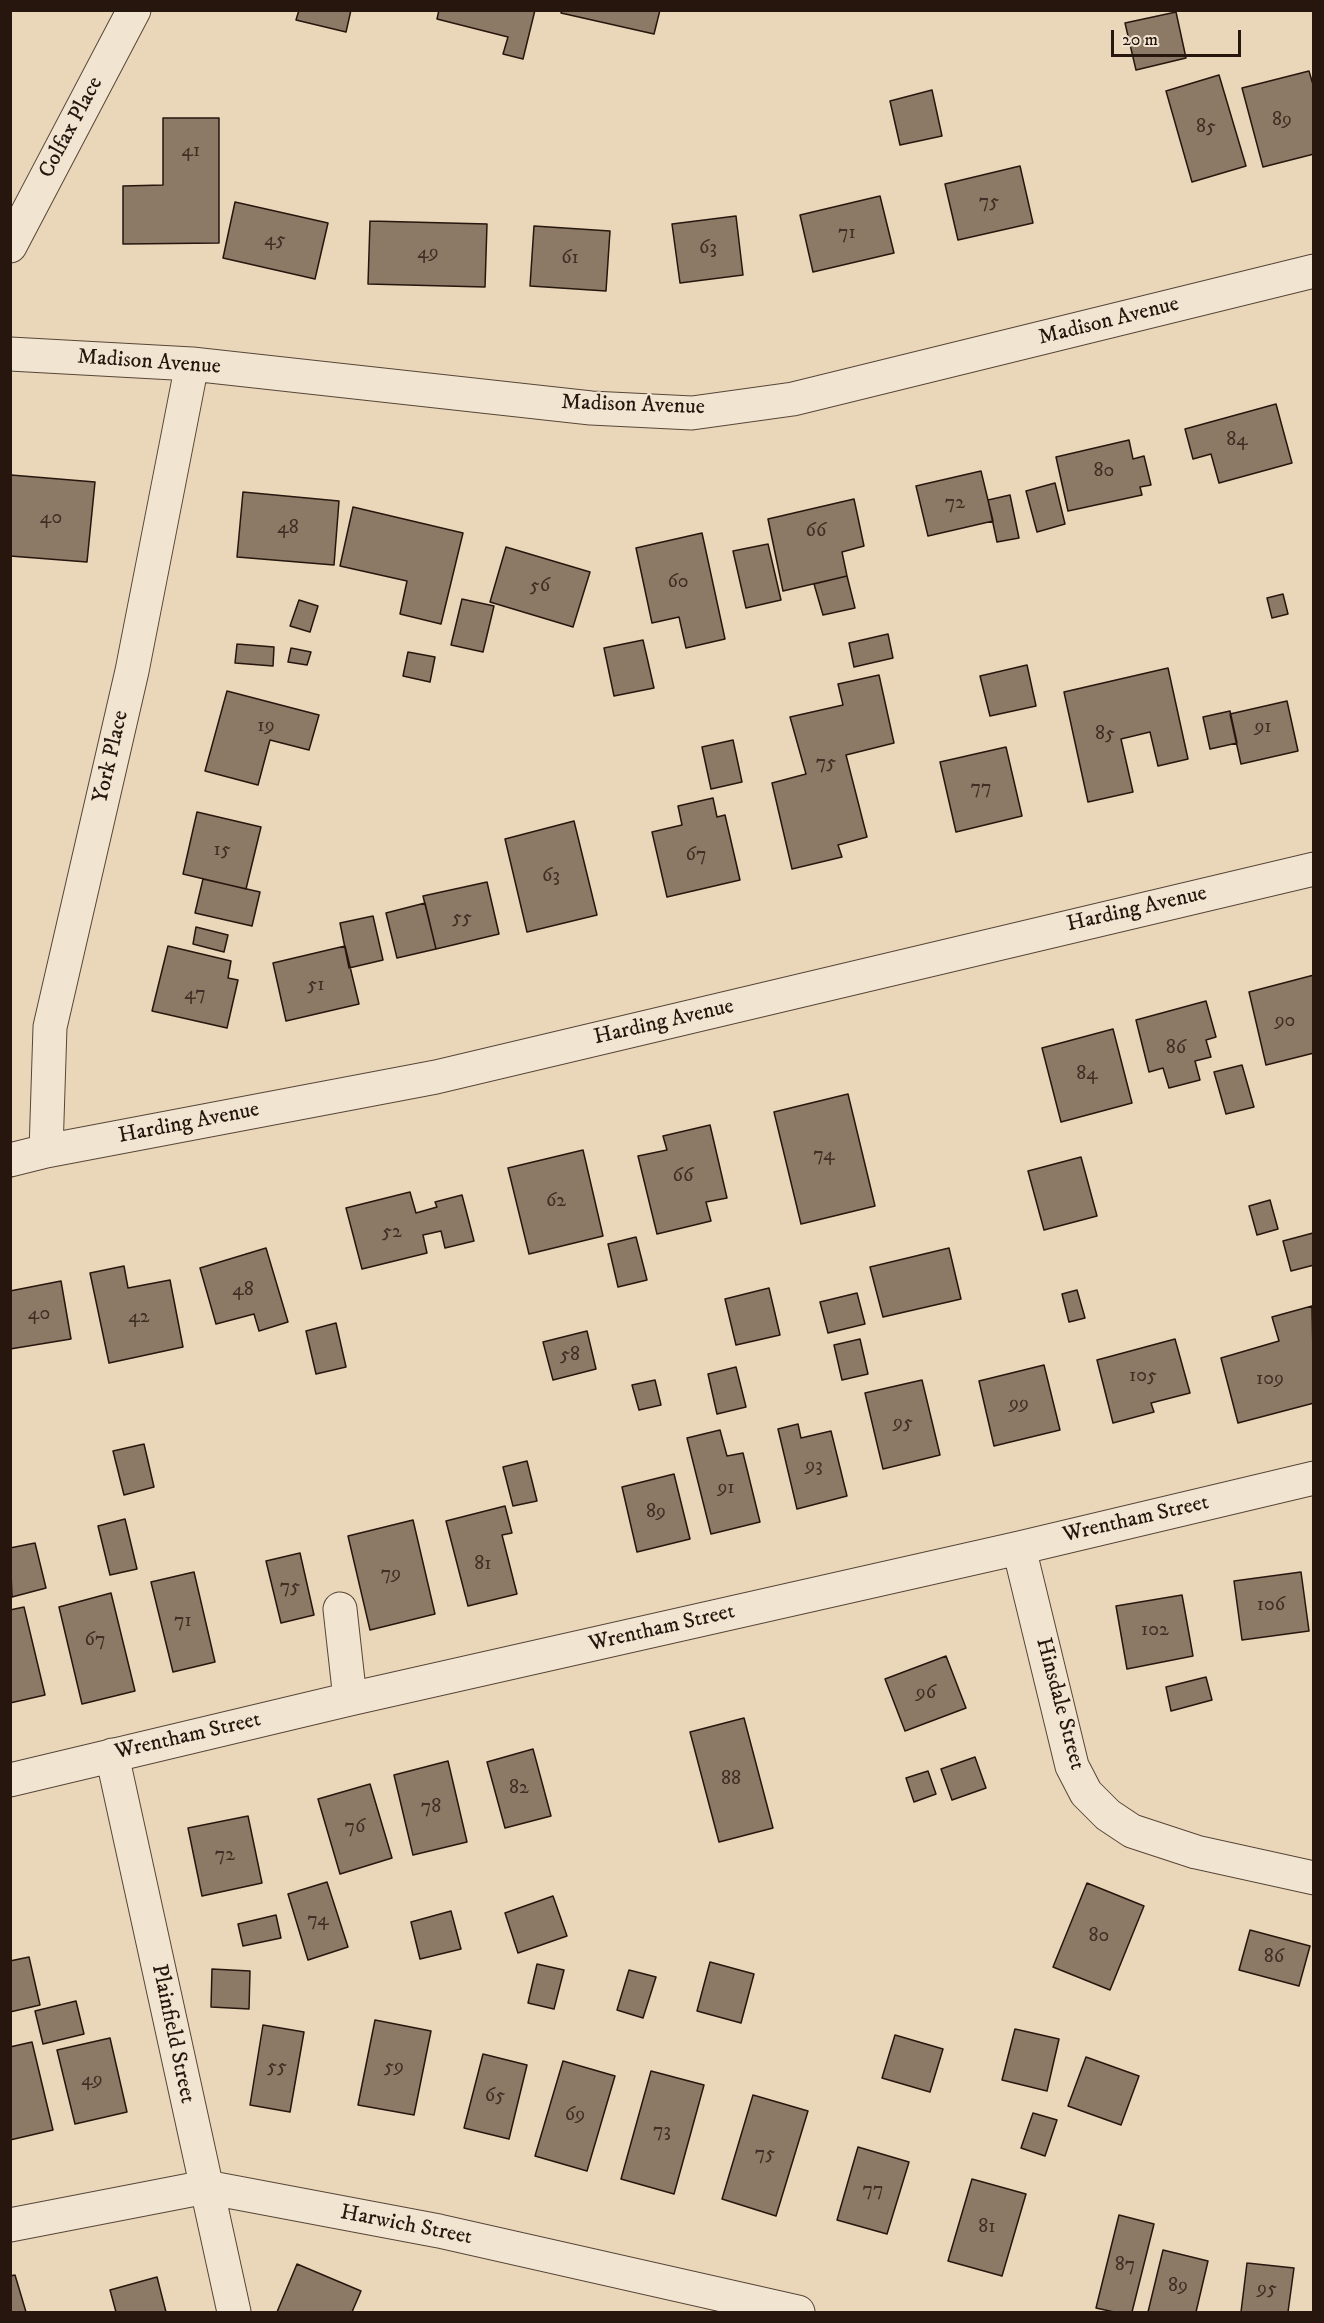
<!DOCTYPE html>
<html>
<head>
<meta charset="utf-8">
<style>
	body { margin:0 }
	#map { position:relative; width:1324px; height:2323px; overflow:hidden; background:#ead6b8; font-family:"IM FELL DW Pica",serif }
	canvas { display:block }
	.frame { position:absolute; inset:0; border:12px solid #26160e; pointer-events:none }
	.scale { position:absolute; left:1111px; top:30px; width:130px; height:27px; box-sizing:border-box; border:3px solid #26160e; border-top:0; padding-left:8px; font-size:18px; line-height:21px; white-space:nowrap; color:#26160e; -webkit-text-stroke:4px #f1e4d1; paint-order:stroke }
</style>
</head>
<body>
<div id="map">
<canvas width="1324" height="2323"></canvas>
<div class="frame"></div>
<div class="scale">20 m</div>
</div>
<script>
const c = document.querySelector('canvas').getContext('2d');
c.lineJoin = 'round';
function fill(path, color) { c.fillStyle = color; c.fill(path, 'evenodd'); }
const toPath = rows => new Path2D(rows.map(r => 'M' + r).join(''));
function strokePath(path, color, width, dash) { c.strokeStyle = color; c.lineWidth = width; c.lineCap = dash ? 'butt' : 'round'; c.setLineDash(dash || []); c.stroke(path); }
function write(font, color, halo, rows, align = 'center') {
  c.font = font + ' "IM FELL DW Pica",serif'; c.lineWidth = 4.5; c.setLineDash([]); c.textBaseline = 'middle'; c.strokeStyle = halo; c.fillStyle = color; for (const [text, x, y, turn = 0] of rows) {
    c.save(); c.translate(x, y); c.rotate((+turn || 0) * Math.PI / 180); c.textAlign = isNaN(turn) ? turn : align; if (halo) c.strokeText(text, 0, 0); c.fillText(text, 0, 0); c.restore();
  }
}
const building = toPath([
	[299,10,351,10,346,32,296,20,299,10],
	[439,10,535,10,523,59,503,54,508,37,437,19,439,10],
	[562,10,660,10,654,34,561,13,562,10],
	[1176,12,1186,58,1136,70,1125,23,1176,12],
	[1309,71,1314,88,1314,154,1263,167,1242,88,1309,71],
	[1219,75,1246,166,1192,182,1166,91,1219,75],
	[932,90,942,136,900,145,890,101,932,90],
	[163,118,219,118,219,243,123,244,123,186,163,185,163,118],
	[1020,166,1033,223,958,240,945,184,1020,166],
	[880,196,894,253,813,272,800,215,880,196],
	[235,202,328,223,315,279,223,258,235,202],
	[736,216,743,275,680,283,672,224,736,216],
	[370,221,487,224,485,287,368,284,370,221],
	[534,226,610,231,606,291,530,286,534,226],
	[1276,404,1292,463,1219,483,1211,454,1193,459,1185,429,1276,404],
	[1129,440,1133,459,1144,456,1151,485,1140,487,1142,495,1068,511,1056,457,1129,440],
	[981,471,993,521,928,536,916,486,981,471],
	[11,475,95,482,87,562,10,556,11,475],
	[1055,483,1065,524,1037,532,1026,491,1055,483],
	[243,492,339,501,334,565,237,557,243,492],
	[1010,495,1019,538,997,542,988,500,1010,495],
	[854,499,864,546,842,552,847,576,783,591,768,519,854,499],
	[353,507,463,533,441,624,400,614,407,581,340,566,353,507],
	[702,533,725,639,686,648,679,617,652,623,636,548,702,533],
	[768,544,781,600,746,608,733,551,768,544],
	[506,547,590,572,573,627,490,602,506,547],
	[847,576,855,608,823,615,814,584,847,576],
	[1283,594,1288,614,1272,618,1267,598,1283,594],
	[462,599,494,606,483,652,451,645,462,599],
	[299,600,318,606,310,632,290,626,299,600],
	[888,634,893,658,854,667,849,643,888,634],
	[643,640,654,688,614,696,604,648,643,640],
	[237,644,274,647,273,666,235,663,237,644],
	[291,648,311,652,307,665,288,662,291,648],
	[408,652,435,657,430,682,403,676,408,652],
	[1027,665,1036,706,990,716,980,676,1027,665],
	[1168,668,1188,759,1158,766,1150,732,1121,739,1133,792,1088,802,1064,692,1168,668],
	[879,675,894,743,846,755,867,837,838,845,842,857,792,869,772,783,806,774,790,717,843,705,838,684,879,675],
	[227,691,319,715,309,750,270,740,258,785,205,771,227,691],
	[1287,701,1298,751,1241,764,1230,714,1287,701],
	[1230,711,1237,743,1210,749,1203,717,1230,711],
	[733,740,742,782,711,789,702,747,733,740],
	[1006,747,1022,816,956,832,940,762,1006,747],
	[713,798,717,817,725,815,740,880,667,897,652,832,682,825,678,806,713,798],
	[197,812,261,827,246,889,183,874,197,812],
	[574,821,597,915,527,932,505,839,574,821],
	[203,879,260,892,252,926,195,913,203,879],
	[487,882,499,934,436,949,423,896,487,882],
	[425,903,436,949,397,958,386,913,425,903],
	[373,916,383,960,349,968,340,923,373,916],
	[196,927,228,935,224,952,193,944,196,927],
	[168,946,231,961,228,978,238,980,227,1028,152,1011,168,946],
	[345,946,359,1004,286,1021,273,963,345,946],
	[1314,975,1314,1053,1266,1065,1249,992,1314,975],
	[1206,1001,1216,1037,1206,1040,1211,1057,1195,1061,1200,1080,1169,1088,1163,1068,1149,1072,1136,1020,1206,1001],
	[1113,1029,1132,1103,1061,1122,1042,1048,1113,1029],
	[1242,1065,1254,1107,1226,1114,1214,1072,1242,1065],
	[848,1094,875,1206,801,1224,774,1112,848,1094],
	[710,1125,727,1198,706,1202,711,1221,657,1234,638,1156,667,1150,663,1136,710,1125],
	[583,1150,603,1236,529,1254,508,1168,583,1150],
	[1081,1157,1097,1216,1044,1230,1028,1171,1081,1157],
	[410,1192,416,1213,437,1207,435,1202,462,1195,474,1241,445,1248,441,1231,423,1235,427,1253,362,1269,346,1208,410,1192],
	[1270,1200,1278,1229,1257,1235,1249,1206,1270,1200],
	[1313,1233,1314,1265,1291,1271,1283,1241,1313,1233],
	[636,1237,647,1280,618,1287,608,1244,636,1237],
	[266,1248,288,1322,259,1331,254,1314,216,1324,200,1268,266,1248],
	[949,1248,961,1299,883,1317,870,1267,949,1248],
	[124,1266,128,1288,170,1280,183,1347,109,1363,90,1273,124,1266],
	[61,1281,71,1339,10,1349,10,1291,61,1281],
	[769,1288,780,1335,736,1345,725,1299,769,1288],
	[1077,1290,1085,1318,1069,1322,1062,1294,1077,1290],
	[857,1293,865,1324,828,1333,820,1302,857,1293],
	[1312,1306,1314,1403,1238,1423,1221,1358,1279,1341,1272,1317,1312,1306],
	[336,1323,346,1367,316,1374,306,1331,336,1323],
	[587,1331,596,1369,553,1380,543,1342,587,1331],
	[860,1339,868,1374,842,1380,834,1345,860,1339],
	[1175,1339,1190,1393,1151,1403,1154,1412,1113,1423,1097,1360,1175,1339],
	[1044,1365,1060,1430,994,1446,979,1381,1044,1365],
	[736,1367,746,1407,717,1414,708,1374,736,1367],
	[655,1380,661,1405,639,1410,632,1385,655,1380],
	[922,1380,940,1455,883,1469,865,1393,922,1380],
	[798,1424,801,1438,831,1431,847,1496,797,1509,778,1429,798,1424],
	[720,1430,727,1456,743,1453,760,1522,711,1534,687,1438,720,1430],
	[144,1444,154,1487,124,1495,113,1451,144,1444],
	[527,1461,537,1501,513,1506,503,1467,527,1461],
	[674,1474,690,1539,637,1552,622,1487,674,1474],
	[505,1506,512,1533,502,1535,517,1594,468,1606,446,1521,505,1506],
	[125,1519,137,1569,110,1575,98,1526,125,1519],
	[413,1520,435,1614,370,1630,348,1536,413,1520],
	[35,1543,46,1588,12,1597,10,1548,35,1543],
	[300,1553,314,1615,281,1623,266,1561,300,1553],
	[194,1572,215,1662,173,1672,151,1582,194,1572],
	[1301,1572,1309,1631,1242,1640,1234,1581,1301,1572],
	[111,1593,135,1691,82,1704,59,1607,111,1593],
	[1182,1595,1193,1656,1127,1669,1116,1606,1182,1595],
	[24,1607,45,1695,10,1703,10,1610,24,1607],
	[946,1656,966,1708,905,1731,885,1679,946,1656],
	[1206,1677,1212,1700,1171,1711,1166,1687,1206,1677],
	[744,1718,773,1828,719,1842,690,1732,744,1718],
	[533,1749,551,1816,505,1828,487,1762,533,1749],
	[975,1757,986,1788,952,1800,941,1769,975,1757],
	[448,1761,467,1842,413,1855,394,1775,448,1761],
	[928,1771,936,1794,914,1802,906,1778,928,1771],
	[370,1784,392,1858,340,1874,318,1799,370,1784],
	[248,1816,262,1883,202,1896,188,1828,248,1816],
	[327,1882,348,1947,308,1960,288,1894,327,1882],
	[1087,1883,1144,1906,1110,1990,1053,1967,1087,1883],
	[553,1896,567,1936,518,1953,505,1913,553,1896],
	[451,1911,461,1949,420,1959,411,1922,451,1911],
	[276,1915,281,1938,243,1946,238,1924,276,1915],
	[1250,1930,1310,1946,1299,1986,1239,1970,1250,1930],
	[29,1957,40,2005,10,2012,10,1961,29,1957],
	[710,1962,754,1974,741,2023,697,2011,710,1962],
	[537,1964,564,1970,554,2009,528,2003,537,1964],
	[212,1969,250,1971,249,2009,211,2007,212,1969],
	[629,1970,656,1977,643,2018,617,2010,629,1970],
	[76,2001,84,2034,43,2044,35,2011,76,2001],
	[375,2020,431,2031,414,2115,358,2105,375,2020],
	[263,2025,304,2032,290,2112,250,2105,263,2025],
	[1015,2029,1059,2039,1047,2091,1002,2080,1015,2029],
	[895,2035,943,2049,930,2092,882,2078,895,2035],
	[110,2038,127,2112,75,2124,57,2050,110,2038],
	[32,2042,53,2130,10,2140,10,2047,32,2042],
	[483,2054,527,2065,509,2139,464,2128,483,2054],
	[1086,2057,1139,2076,1121,2125,1068,2106,1086,2057],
	[563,2061,615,2076,587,2171,535,2156,563,2061],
	[651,2071,704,2085,674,2194,621,2179,651,2071],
	[753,2095,808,2111,776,2216,722,2199,753,2095],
	[1033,2113,1057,2120,1045,2156,1021,2148,1033,2113],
	[858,2147,909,2162,887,2234,837,2220,858,2147],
	[972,2179,1026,2194,1002,2276,948,2261,972,2179],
	[1119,2215,1154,2224,1132,2312,1114,2312,1096,2308,1119,2215],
	[1163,2250,1208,2261,1196,2312,1148,2312,1163,2250],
	[1247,2263,1294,2268,1288,2312,1241,2312,1247,2263],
	[297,2264,361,2291,352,2312,277,2312,297,2264],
	[15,2275,26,2312,10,2312,10,2276,15,2275],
	[157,2277,166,2312,116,2312,110,2290,157,2277]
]);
fill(building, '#8c7a66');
strokePath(building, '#26160e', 1.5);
const street = toPath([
	[10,246,134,10],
	[10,354,192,364,591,408,692,413,793,399,1314,271],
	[46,1151,50,1027,132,671,192,364],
	[10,1160,46,1151,436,1077,1314,869],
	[1019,1548,1072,1766,1086,1793,1108,1815,1132,1831,1196,1852,1314,1878],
	[340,1609,350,1699],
	[112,1755,234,2312],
	[10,1780,350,1699,1019,1548,1314,1478],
	[10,2225,206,2187,439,2231,798,2312]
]);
strokePath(street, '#574638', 35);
strokePath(street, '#f1e4d1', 33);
write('20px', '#402f24', null, [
	["89",1282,121],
	["85",1206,128],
	["41",191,152],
	["75",989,203],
	["71",847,234],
	["45",275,241],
	["63",708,249],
	["49",428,254],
	["61",570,259],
	["84",1237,441],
	["80",1104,472],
	["72",955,504],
	["40",51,519],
	["48",288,529],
	["66",816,532],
	["60",678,583],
	["56",540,587],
	["19",266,727],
	["91",1263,728],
	["85",1105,735],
	["75",826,764],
	["77",981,789],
	["15",222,851],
	["67",696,856],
	["63",551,877],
	["55",462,919],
	["51",316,986],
	["47",195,995],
	["90",1285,1022],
	["86",1176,1049],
	["84",1087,1075],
	["74",824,1156],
	["66",683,1177],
	["62",556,1202],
	["52",392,1233],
	["48",243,1291],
	["40",39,1315],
	["42",139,1318],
	["58",570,1356],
	["105",1143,1377],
	["109",1270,1380],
	["99",1019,1405],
	["95",903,1424],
	["93",814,1467],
	["91",726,1489],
	["89",656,1513],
	["81",483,1565],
	["79",391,1575],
	["75",290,1588],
	["106",1271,1606],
	["71",183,1622],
	["102",1155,1631],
	["67",95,1641],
	["96",926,1694],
	["88",731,1780],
	["82",519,1789],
	["78",431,1808],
	["76",355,1828],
	["72",225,1856],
	["74",318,1921],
	["80",1099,1937],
	["86",1274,1958],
	["55",277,2068],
	["59",394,2068],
	["49",92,2081],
	["65",495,2097],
	["69",575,2116],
	["73",662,2132],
	["75",765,2155],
	["77",873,2191],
	["81",987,2228],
	["87",1125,2266],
	["89",1178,2287],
	["95",1267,2290]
]);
write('22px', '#26160e', '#f1e4d1', [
	["Colfax Place",72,128,-62],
	["Madison Avenue",1109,322,-14],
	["Madison Avenue",149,363,4],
	["Madison Avenue",633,406,2],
	["York Place",112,757,-77],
	["Harding Avenue",1137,910,-13],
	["Harding Avenue",664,1023,-13],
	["Harding Avenue",189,1124,-11],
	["Wrentham Street",1136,1520,-13],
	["Wrentham Street",662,1629,-13],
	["Hinsdale Street",1059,1704,75],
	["Wrentham Street",188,1737,-13],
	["Plainfield Street",172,2034,78],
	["Harwich Street",406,2226,11]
]);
</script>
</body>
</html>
